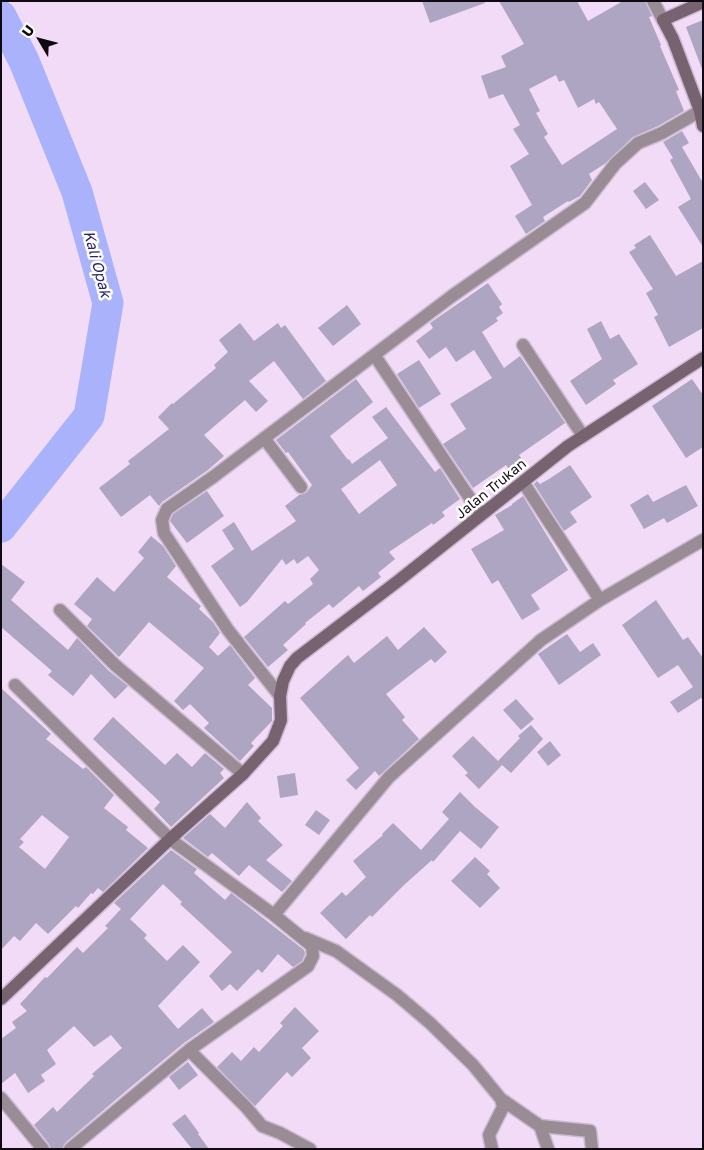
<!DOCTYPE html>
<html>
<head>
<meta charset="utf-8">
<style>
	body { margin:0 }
	#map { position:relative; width:704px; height:1150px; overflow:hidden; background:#f1dbf6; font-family:"Golos Text",sans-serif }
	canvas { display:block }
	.frame { position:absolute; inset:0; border:2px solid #110912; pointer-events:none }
	.north { position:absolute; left:15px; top:15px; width:50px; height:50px; -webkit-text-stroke:4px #fff; paint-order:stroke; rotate:307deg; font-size:14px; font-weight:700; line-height:20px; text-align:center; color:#110912 }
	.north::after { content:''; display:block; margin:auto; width:18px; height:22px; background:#110912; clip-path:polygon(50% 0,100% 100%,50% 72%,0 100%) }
</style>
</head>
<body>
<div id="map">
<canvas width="704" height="1150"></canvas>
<div class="frame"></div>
<div class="north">U</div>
</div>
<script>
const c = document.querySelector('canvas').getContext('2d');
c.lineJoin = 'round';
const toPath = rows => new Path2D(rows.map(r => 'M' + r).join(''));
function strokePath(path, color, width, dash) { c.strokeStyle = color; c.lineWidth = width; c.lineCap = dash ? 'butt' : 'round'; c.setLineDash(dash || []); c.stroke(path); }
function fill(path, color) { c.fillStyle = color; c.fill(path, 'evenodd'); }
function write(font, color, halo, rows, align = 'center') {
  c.font = font + ' "Golos Text",sans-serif'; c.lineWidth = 5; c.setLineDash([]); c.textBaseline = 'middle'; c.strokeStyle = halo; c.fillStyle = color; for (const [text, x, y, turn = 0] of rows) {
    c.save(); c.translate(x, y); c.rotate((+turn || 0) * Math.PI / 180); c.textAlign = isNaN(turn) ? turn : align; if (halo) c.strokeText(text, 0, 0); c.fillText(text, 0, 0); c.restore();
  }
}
strokePath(toPath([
	[1,16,24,61,77,192,108,303,89,416,1,527]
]), '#a9b2fa', 31);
fill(toPath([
	[422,1,485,1,485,3,430,23],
	[499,1,577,1,588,21,623,1,645,1,652,16,649,17,661,45,660,46,679,90,676,91,684,111,658,126,633,137,606,163,589,174,592,180,580,196,569,202,568,201,543,217,545,221,526,234,515,216,532,205,510,166,529,154,513,129,520,125,503,94,489,99,481,76,506,67,501,56,524,44],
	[556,75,559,82,564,80,578,108,594,99,596,104,599,102,617,129,562,165,544,137,548,134,536,113,540,111,529,89],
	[703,20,703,69,702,69,686,27],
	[682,131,689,143,682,147,703,183,703,247,678,207,691,199,670,160,673,158,663,142],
	[645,182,659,200,646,209,633,191],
	[650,235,676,276,703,261,703,328,669,347,654,317,658,315,646,293,653,289,629,252,636,248,634,245],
	[488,283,502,304,499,307,503,313,496,318,498,321,482,332,504,368,520,356,565,423,519,455,528,467,515,478,506,465,473,488,443,444,466,429,450,404,492,378,474,350,456,362,446,347,429,359,416,341,433,328,430,323],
	[347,305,361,324,333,346,318,328],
	[601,321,610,339,619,334,638,364,613,380,616,384,586,405,570,381,602,359,587,329],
	[240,323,254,341,278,323,281,328,285,325,326,381,303,399,274,361,249,381,268,401,256,412,245,400,204,435,224,456,208,470,162,502,159,506,150,495,121,517,99,488,130,464,128,461,169,429,158,417,172,403,173,404,216,368,214,365,228,352,219,340],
	[419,360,441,394,419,408,397,374],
	[356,379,373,402,330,436,348,460,349,459,352,464,388,438,372,417,386,407,435,472,440,468,460,499,442,512,445,516,433,525,432,523,389,552,395,559,378,573,381,577,363,591,359,586,333,608,329,604,305,623,306,624,283,645,288,650,268,667,244,637,285,601,288,604,313,584,310,579,319,570,308,556,297,564,294,559,286,565,282,559,247,602,240,607,211,566,234,549,222,530,234,522,252,551,296,521,285,506,299,495,306,493,312,485,288,452,286,453,276,440],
	[380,460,397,485,359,514,341,489],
	[692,379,703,395,703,447,686,458,652,406],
	[570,465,592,497,570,512,577,522,564,531,534,484,537,481,540,484,549,479],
	[686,485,698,506,667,523,664,518,644,529,630,505,648,494,653,502],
	[207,491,224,516,187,543,170,521,173,514],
	[523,496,568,570,531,595,540,609,522,620,498,580,492,584,471,549,504,530,495,515,512,505,512,504],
	[151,536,163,546,176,566,167,577,201,606,199,609,213,622,220,633,209,647,218,656,230,645,255,678,248,685,272,708,272,721,251,743,254,746,240,761,204,728,209,723,190,704,183,710,174,701,204,668,149,622,119,657,87,626,92,619,74,604,97,577,114,592,144,558,138,552],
	[1,564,25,582,11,600,68,650,77,638,109,671,128,686,115,699,91,674,73,696,48,675,52,671,1,627],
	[656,600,683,640,688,637,703,658,703,700,701,698,678,713,670,702,693,687,678,665,658,678,622,625],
	[424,627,447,652,435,663,431,659,386,694,405,717,402,720,419,739,379,776,375,771,356,790,346,780,359,768,300,698,348,655,354,663,387,636,398,650],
	[567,634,580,652,593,643,601,655,559,685,538,654],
	[1,688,51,734,46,739,83,769,86,767,114,795,104,808,128,827,126,830,148,848,103,892,98,888,93,894,91,893,78,908,76,906,48,934,36,923,20,941,14,936,1,950],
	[42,815,69,837,45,869,19,847,24,842,20,839],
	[516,699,534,719,521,730,503,710],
	[113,717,165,765,177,753,192,767,205,753,224,769,220,773,224,778,171,827,154,809,160,802,93,739],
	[531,725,543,739,511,773,502,765,479,789,465,775,468,773,452,756,473,736,498,761,520,738,518,736],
	[550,741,561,755,548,766,537,752],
	[295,773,298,795,280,798,277,776],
	[460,792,475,807,499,827,481,849,460,831,433,862,432,860,404,885,372,917,370,915,346,939,320,913,342,892,346,896,366,877,353,861,383,835,382,834,393,823,421,850,449,819,442,812],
	[247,802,261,818,258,821,283,845,266,860,292,881,282,892,249,865,239,876,212,853,208,857,183,838,210,814,225,828],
	[316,810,330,820,319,835,305,825],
	[171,850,197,869,194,873,225,900,231,893,304,950,305,954,302,961,293,967,278,954,262,973,258,969,237,991,230,984,222,991,209,976,232,952,180,904,182,902,163,884,130,919,147,935,144,938,167,961,183,945,200,962,158,1006,178,1029,202,1008,214,1022,184,1043,126,1091,65,1143,62,1149,51,1149,49,1144,34,1125,53,1107,57,1112,94,1076,92,1074,122,1048,111,1035,94,1047,74,1026,47,1050,56,1064,41,1075,45,1081,28,1093,15,1073,1,1084,1,1039,16,1028,12,1022,27,1011,20,1004,45,977,47,978,77,947,83,953,108,928,105,926,121,909,114,903],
	[475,857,490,871,487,874,500,888,480,908,451,881],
	[295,1007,319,1031,302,1048,311,1058,292,1077,287,1072,255,1106,217,1067,232,1052,241,1061,254,1047,259,1052,283,1026,280,1023],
	[188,1062,198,1075,179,1090,169,1077],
	[185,1114,199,1133,198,1134,209,1149,192,1149,172,1124]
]), '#ada5c2');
const street = toPath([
	[653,1,663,20],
	[523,345,583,436],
	[375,356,481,515],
	[264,438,301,487],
	[523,482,600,600],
	[60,610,115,665,243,774],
	[15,685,170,839,274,915,312,946,313,956,308,966,189,1050,70,1149],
	[280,696,228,630,164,533,162,520,167,509,213,477,452,296,585,203,615,164,638,143,662,133,700,111],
	[274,915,389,777,541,640,600,600,703,540],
	[305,938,336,951,397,995,430,1023,473,1065,501,1099,503,1107,489,1135,492,1149],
	[189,1050,246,1107,262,1126,280,1133,310,1149],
	[1,1098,43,1149],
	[501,1099,540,1126,590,1131,592,1149],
	[540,1126,548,1149]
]);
const secondary = toPath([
	[703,2,663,20,673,39,700,111,703,126],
	[1,999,170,839,243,774,273,741,281,720,280,696,283,681,290,666,297,658,398,581,568,446,703,358]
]);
strokePath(street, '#cdb9d2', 15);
strokePath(secondary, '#cdb9d2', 15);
strokePath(street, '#9a8c94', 12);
strokePath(secondary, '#76636f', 12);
write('14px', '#110912', '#fff', [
	["Jalan Trukan",491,489,-39]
]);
write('italic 15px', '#282474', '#fff', [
	["Kali Opak",97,264,75]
]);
</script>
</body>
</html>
